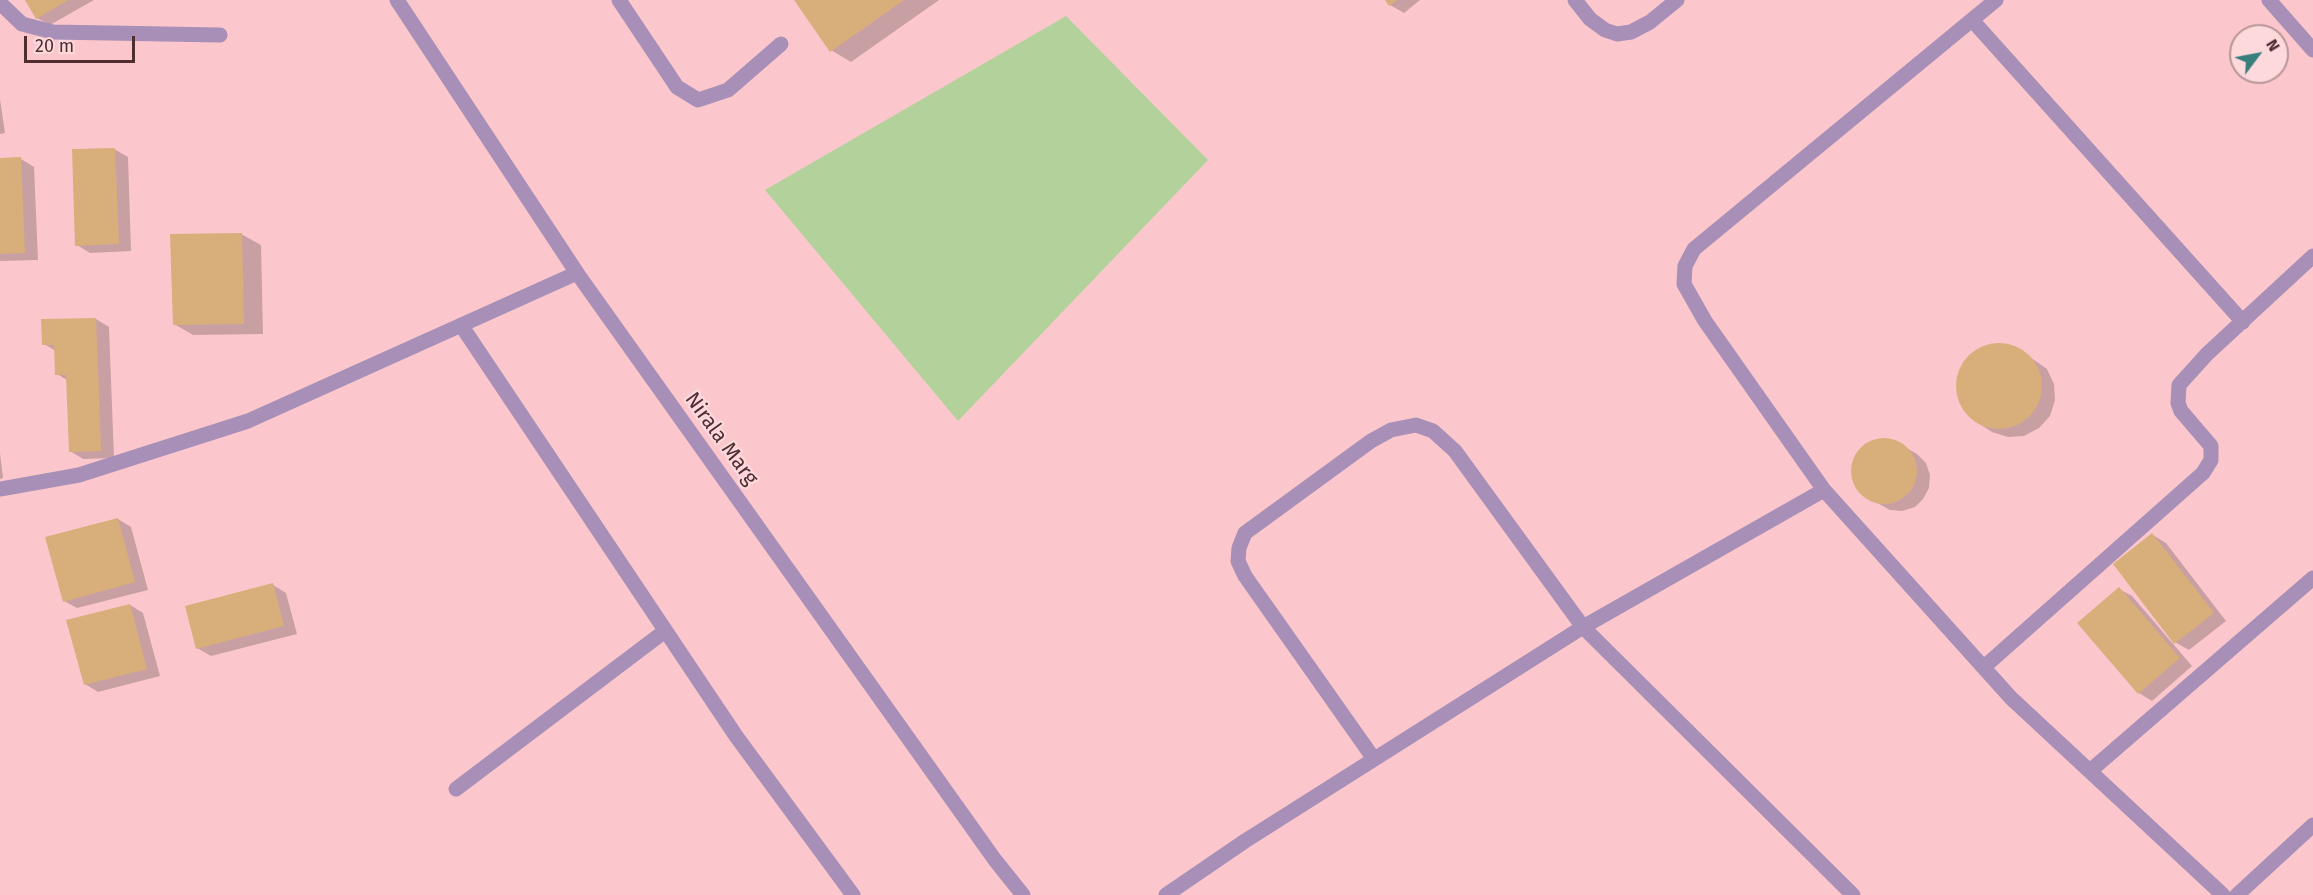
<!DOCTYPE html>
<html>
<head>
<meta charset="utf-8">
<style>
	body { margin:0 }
	#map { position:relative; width:2313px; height:895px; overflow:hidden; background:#fbc7cc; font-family:"Fira Sans",sans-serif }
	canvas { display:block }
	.north { position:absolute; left:2229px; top:24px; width:60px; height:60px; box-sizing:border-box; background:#fdd9dc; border:2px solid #b79598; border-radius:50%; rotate:58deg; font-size:16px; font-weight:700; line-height:24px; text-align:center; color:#4f2e32 }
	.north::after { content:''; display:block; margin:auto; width:21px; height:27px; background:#377f7d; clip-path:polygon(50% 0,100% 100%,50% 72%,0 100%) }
	.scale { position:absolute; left:24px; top:36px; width:111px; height:27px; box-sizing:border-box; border:3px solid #4f2e32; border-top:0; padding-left:8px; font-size:18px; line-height:21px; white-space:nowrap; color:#4f2e32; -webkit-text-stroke:4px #fdd9dc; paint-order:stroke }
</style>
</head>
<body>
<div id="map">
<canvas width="2313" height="895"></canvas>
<div class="north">N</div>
<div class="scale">20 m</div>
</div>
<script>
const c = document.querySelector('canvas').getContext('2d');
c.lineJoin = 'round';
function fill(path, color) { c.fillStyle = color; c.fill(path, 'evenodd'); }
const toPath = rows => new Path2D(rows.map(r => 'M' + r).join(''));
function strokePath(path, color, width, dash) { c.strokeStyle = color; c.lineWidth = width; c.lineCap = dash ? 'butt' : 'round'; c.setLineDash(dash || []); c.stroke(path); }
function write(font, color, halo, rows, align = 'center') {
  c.font = font + ' "Fira Sans",sans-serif'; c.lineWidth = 4.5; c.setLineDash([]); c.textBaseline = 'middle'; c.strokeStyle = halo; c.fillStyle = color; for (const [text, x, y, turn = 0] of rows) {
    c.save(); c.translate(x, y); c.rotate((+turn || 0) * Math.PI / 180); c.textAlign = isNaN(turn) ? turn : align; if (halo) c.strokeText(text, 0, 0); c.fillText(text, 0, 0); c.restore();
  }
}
fill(toPath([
	[1066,16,1208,160,958,421,765,190]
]), '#b3d29b');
fill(toPath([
	[27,0,94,0,50,25,37,18],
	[796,0,939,0,851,62,831,50],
	[1387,0,1420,0,1404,13,1390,5],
	[0,99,5,133,0,134],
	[114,149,128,157,131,251,90,253,77,245],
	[21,159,34,167,38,260,0,261,0,160],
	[241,234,261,245,263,334,193,335,174,324],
	[96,319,109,327,114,458,83,459,70,451,67,380,57,374,56,351,44,344],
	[1988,345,2004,345,2020,350,2047,369,2054,384,2055,400,2050,416,2039,428,2024,436,2008,437,1992,432,1978,423,1965,412,1958,397,1957,381,1963,365,1973,353],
	[1880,439,1892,440,1903,446,1917,454,1926,463,1930,475,1929,488,1923,499,1915,507,1902,511,1890,510,1865,496,1856,487,1852,475,1853,463,1858,451,1868,443],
	[0,453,3,478,0,479],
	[118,519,131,527,148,590,77,608,64,601],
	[2153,535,2166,543,2226,621,2189,650,2175,642],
	[273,585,286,593,297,634,211,656,197,648],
	[2119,589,2132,596,2192,666,2152,701,2139,693],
	[130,605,143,613,160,676,98,692,85,684]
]), '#0003');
fill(toPath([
	[25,0,68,0,36,19],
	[794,0,904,0,830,52],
	[1385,0,1397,0,1389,6],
	[115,148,119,244,75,246,72,149],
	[21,157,25,253,0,254,0,158],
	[242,233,244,324,173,325,170,234],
	[96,318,101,451,69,452,66,375,55,375,54,345,42,345,41,319],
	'1956 386a43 43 0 1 1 86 0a43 43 0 1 1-86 0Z',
	'1851 471a33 33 0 1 1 66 0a33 33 0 1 1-66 0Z',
	[118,518,135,582,63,602,45,537],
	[2152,533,2214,613,2174,644,2113,564],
	[273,583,284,626,196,649,185,606],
	[2119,587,2180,658,2138,694,2077,623],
	[130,604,147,669,84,685,66,620]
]), '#d8ae7a');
strokePath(toPath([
	[619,0,677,87,698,100,728,90,781,44],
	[1575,0,1590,19,1605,30,1617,34,1631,32,1650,22,1677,0],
	[1996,0,1694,249,1685,266,1684,284,1705,321,1824,490,2011,698,2223,895],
	[2269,0,2313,50],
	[0,3,22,24,53,32,220,35],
	[1972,20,2243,322],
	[461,325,736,736,853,895],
	[0,489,79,475,248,421,577,273],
	[1984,667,2203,473,2211,460,2211,446,2181,411,2178,403,2179,385,2207,354,2313,256],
	[1374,759,1245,576,1238,561,1239,548,1245,533,1371,441,1391,430,1416,425,1433,431,1455,451,1583,627,1853,895],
	[2090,771,2313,578],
	[456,789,665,631],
	[1166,895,1245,841,1583,627,1824,490],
	[2237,895,2313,825]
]), '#a78fb7', 15);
strokePath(toPath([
	[397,0,577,273,995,860,1023,895]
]), '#a78fb7', 15);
write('21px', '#4f2e32', '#fdd9dc', [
	["Nirala Marg",721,439,54]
]);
</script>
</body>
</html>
